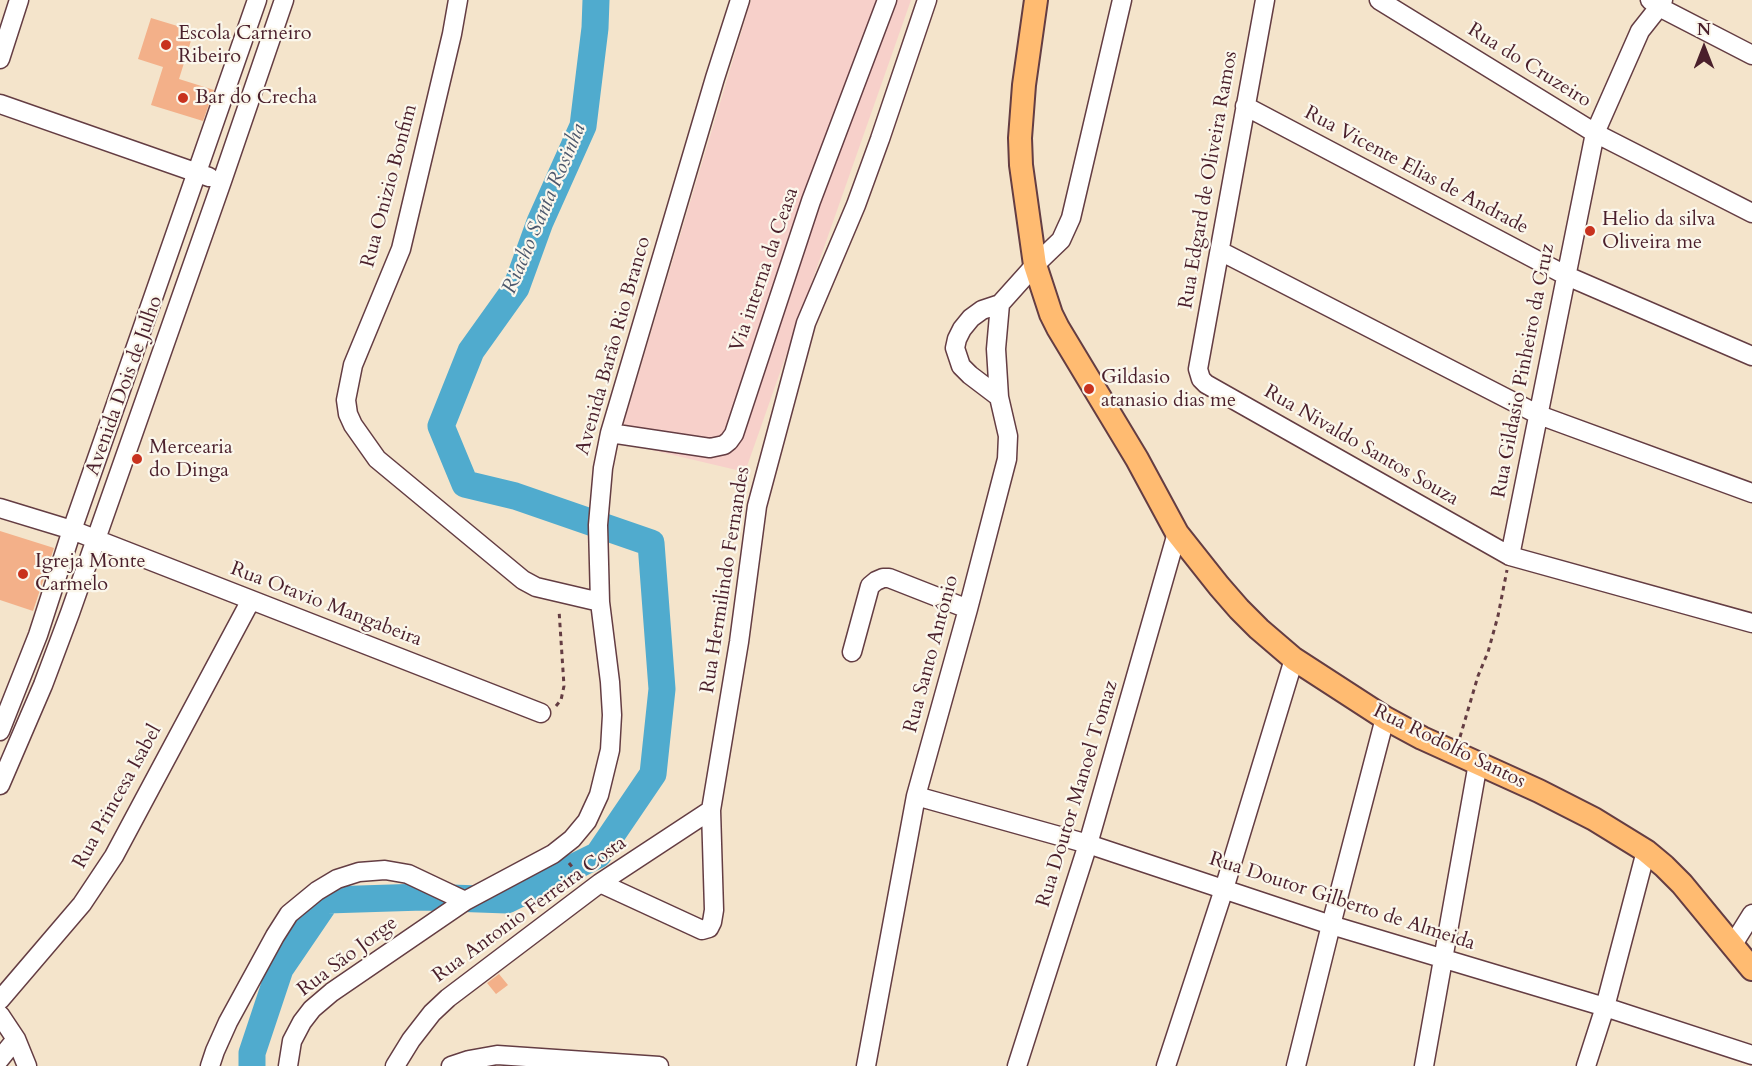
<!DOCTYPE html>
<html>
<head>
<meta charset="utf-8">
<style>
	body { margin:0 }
	#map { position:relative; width:1752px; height:1066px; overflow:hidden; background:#f4e4cb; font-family:Cardo,serif }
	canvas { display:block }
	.north { position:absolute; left:1674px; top:18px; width:60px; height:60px; -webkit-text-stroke:4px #fbf7ec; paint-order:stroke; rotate:0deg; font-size:16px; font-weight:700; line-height:24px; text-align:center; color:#4a1f2b }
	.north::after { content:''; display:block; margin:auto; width:21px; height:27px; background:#4a1f2b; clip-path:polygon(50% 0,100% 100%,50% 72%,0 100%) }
</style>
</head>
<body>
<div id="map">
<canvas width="1752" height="1066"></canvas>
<div class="north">N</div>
</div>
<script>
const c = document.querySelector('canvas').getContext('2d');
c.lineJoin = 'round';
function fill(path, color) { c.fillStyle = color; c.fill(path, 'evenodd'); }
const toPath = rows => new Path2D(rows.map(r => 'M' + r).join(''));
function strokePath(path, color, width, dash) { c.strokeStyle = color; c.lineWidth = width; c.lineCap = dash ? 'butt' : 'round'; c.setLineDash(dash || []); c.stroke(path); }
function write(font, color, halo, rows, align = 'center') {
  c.font = font + ' Cardo,serif'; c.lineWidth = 4.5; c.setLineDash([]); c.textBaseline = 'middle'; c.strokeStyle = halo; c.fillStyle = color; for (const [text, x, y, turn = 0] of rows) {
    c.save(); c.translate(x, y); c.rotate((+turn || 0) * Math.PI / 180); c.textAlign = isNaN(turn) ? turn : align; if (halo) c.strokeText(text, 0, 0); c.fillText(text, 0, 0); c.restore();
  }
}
fill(toPath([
	[751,0,911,0,745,472,618,442]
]), '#f7d0ca');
strokePath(toPath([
	[252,1066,252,1053,280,969,327,900,423,897,507,900,598,855,653,774,662,689,651,543,515,496,465,484,441,426,471,351,516,288,540,222,583,126,595,28,596,0]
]), '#50abce', 27);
fill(toPath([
	[151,18,194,31,179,79,214,90,203,121,151,105,163,67,138,59],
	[0,531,54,548,33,611,0,600],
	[499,974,508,985,496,994,487,983]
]), '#f3b089');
const minor = toPath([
	[458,0,452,34,401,249,353,365,346,400,348,414,353,425,377,459,523,580,536,587,600,602],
	[1265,0,1198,369,1201,379,1206,384,1510,556,1752,623],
	[1379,0,1595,133,1752,213],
	[1663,0,1659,7,1752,55],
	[0,59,19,0],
	[0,104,209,177],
	[1245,106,1567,276,1752,356],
	[1220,251,1539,415,1752,493],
	[999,397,970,375,961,366,955,348,957,339,962,329,971,318,982,310,1000,304],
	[610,433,710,448,724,445,729,441,734,434,811,201,887,0],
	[0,508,72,530,541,713],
	[1510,556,1595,133,1640,31,1659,7,1650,0],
	[852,652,870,586,876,581,883,578,889,578,968,609],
	[0,731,38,635,72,530,257,0],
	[0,785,43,685,70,613,222,181,284,0],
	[916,796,1088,844,1331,925,1605,1007,1752,1055],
	[600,883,702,930,709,928,712,922,714,910,711,810,739,642,757,506,806,323,856,205,880,139,927,0],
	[1732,946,1752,914],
	[0,1000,82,904,114,856,251,600],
	[0,1015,16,1039,27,1066],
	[0,1059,16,1039],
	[210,1066,215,1051,228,1022,275,936,289,914,317,891,337,879,359,872,385,870,408,874,465,901,553,854,572,839,587,821,599,795,610,750,612,715,610,682,600,602,598,525,603,468,610,433,715,78,740,0],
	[288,1066,292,1041,302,1022,312,1009,332,992,465,901],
	[395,1066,411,1040,432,1013,448,998,600,883,711,810],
	[451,1066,469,1060,497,1055,659,1066],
	[866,1066,916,796,968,609,1007,459,1008,436,999,397,996,349,1000,304,1035,265,1061,240,1071,218,1122,0],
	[1017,1066,1088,844,1177,533],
	[1166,1066,1224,889,1294,659],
	[1296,1066,1331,925,1385,718],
	[1424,1066,1478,763],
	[1586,1066,1605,1007,1646,851]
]);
const major = toPath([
	[1036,0,1024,85,1020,138,1021,165,1035,265,1051,314,1058,328,1137,459,1177,533,1219,586,1239,609,1259,629,1294,659,1385,718,1422,738,1539,791,1594,819,1646,851,1664,866,1682,884,1752,969]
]);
strokePath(minor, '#643d43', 21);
strokePath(major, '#643d43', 26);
strokePath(toPath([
	[556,706,561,700,564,686,559,610],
	[1460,737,1478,676,1488,652,1498,616,1507,570],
	[569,863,582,879]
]), '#643d43', 3, [4.5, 4.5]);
strokePath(minor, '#fff', 18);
strokePath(major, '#ffbb71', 22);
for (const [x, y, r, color] of [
	[166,45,6,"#c8321e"],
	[183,98,6,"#c8321e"],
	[1590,231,6,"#c8321e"],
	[1089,389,6,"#c8321e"],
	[137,459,6,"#c8321e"],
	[23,574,6,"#c8321e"]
]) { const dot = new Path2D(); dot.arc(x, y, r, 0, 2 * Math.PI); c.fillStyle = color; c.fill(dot); strokePath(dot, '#fbf7ec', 2); }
write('20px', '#4a1f2b', '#fbf7ec', [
	["Escola Carneiro",178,34],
	["Ribeiro",178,57],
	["Bar do Crecha",195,98],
	["Helio da silva",1602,220],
	["Oliveira me",1602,243],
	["Gildasio",1101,378],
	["atanasio dias me",1101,401],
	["Mercearia",149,448],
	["do Dinga",149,471],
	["Igreja Monte",35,562],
	["Carmelo",35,585]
], 'left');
write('20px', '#4a1f2b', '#fbf7ec', [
	["Rua do Cruzeiro",1529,66,32],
	["Rua Vicente Elias de Andrade",1416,171,28],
	["Rua Edgard de Oliveira Ramos",1209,180,-80],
	["Rua Onizio Bonfim",390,186,-75],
	["Via interna da Ceasa",765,270,-71],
	["Avenida Barão Rio Branco",614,346,-74],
	["Rua Gildasio Pinheiro da Cruz",1524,371,-79],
	["Avenida Dois de Julho",125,386,-70],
	["Rua Nivaldo Santos Souza",1361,446,30],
	["Rua Hermilindo Fernandes",726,580,-81],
	["Rua Otavio Mangabeira",326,605,21],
	["Rua Santo Antônio",932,654,-75],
	["Rua Rodolfo Santos",1449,747,26],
	["Rua Doutor Manoel Tomaz",1078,794,-73],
	["Rua Princesa Isabel",118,797,-61],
	["Rua Doutor Gilberto de Almeida",1342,902,18],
	["Rua Antonio Ferreira Costa",530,910,-36],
	["Rua São Jorge",348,957,-37]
]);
write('italic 21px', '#4c576c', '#fbf7ec', [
	["Riacho Santa Rosinha",545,209,-67]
]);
</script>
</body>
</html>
